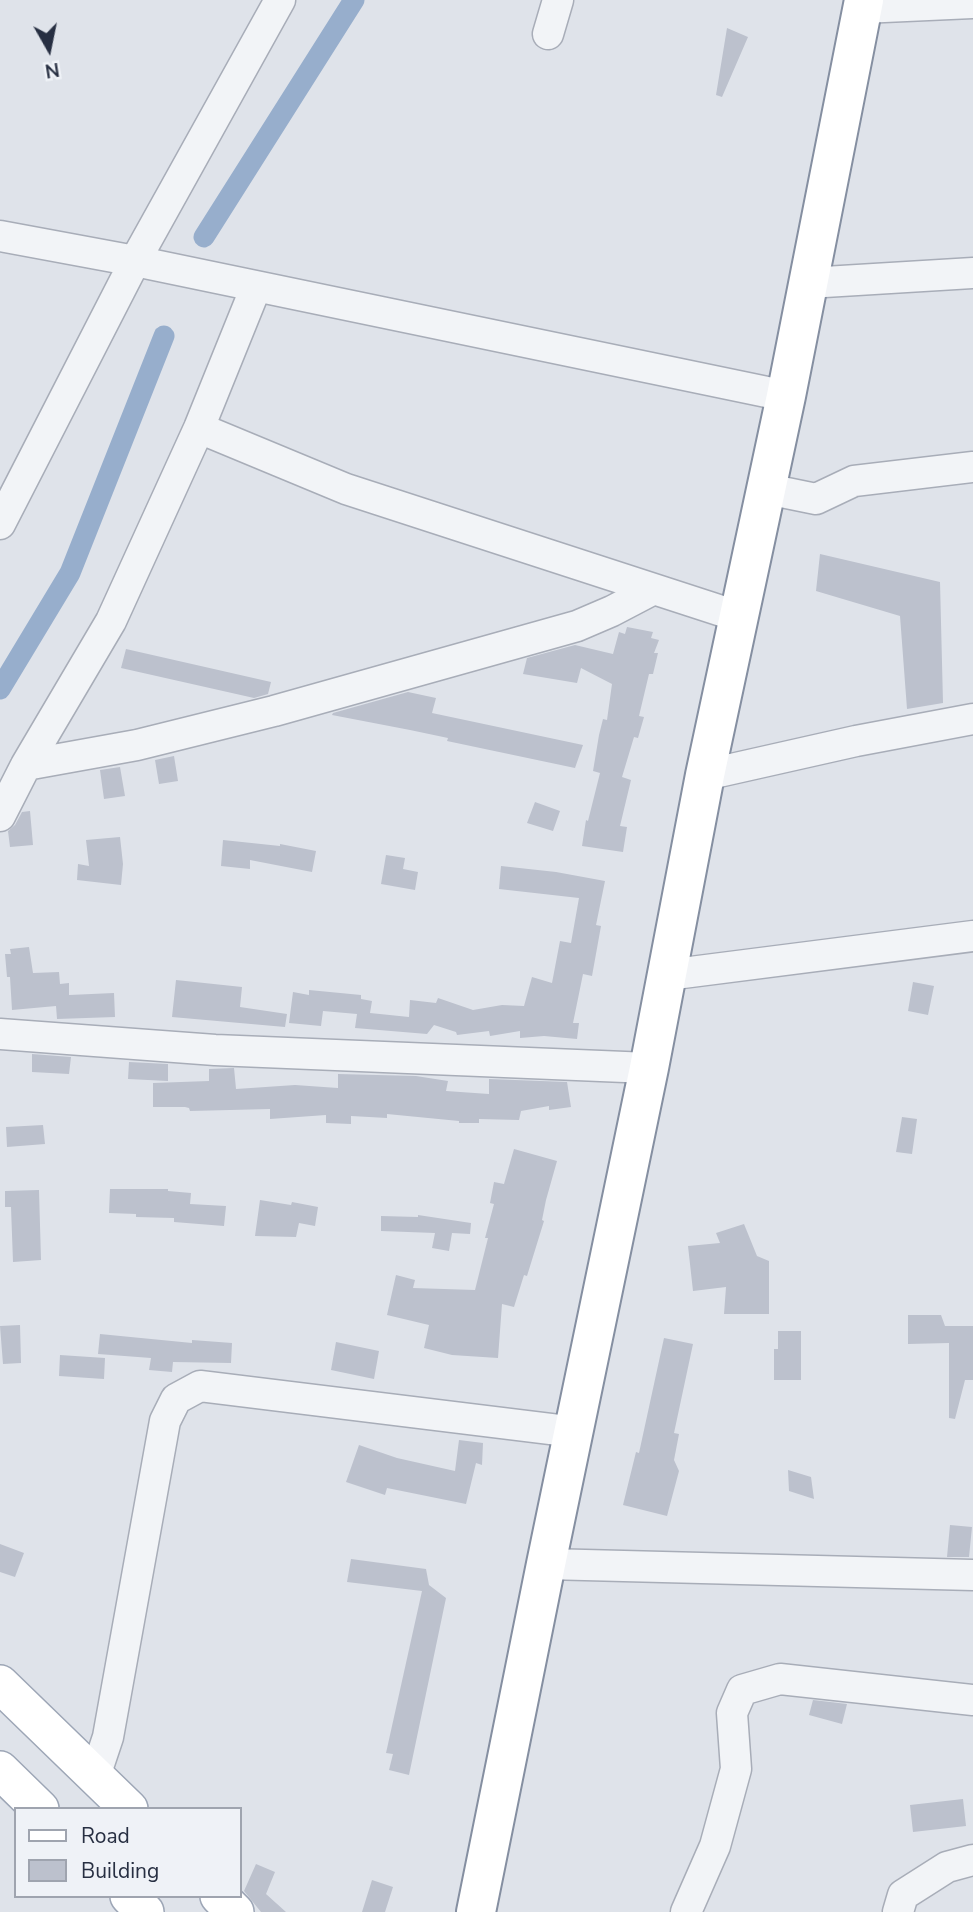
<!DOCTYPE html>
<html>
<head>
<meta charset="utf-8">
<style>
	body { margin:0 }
	#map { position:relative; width:973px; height:1912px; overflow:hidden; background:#dfe3ea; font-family:"Nunito Sans",sans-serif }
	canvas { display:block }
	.legend { position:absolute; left:14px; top:1807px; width:228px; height:91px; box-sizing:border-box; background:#eff2f7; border:2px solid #9fa4af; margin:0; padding:9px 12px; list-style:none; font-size:21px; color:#272f42 }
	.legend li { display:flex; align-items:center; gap:14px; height:35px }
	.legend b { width:35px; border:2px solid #9fa4af }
	.north { position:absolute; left:14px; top:14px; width:70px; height:70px; -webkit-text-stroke:5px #eff2f7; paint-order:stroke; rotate:171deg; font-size:19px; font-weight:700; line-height:28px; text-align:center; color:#272f42 }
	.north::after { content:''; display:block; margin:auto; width:24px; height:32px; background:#272f42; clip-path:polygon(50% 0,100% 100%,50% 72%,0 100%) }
</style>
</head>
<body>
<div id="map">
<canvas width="973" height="1912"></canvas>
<ul class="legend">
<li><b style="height:9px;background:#fff"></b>Road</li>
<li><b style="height:19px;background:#bcc1cd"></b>Building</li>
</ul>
<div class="north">N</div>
</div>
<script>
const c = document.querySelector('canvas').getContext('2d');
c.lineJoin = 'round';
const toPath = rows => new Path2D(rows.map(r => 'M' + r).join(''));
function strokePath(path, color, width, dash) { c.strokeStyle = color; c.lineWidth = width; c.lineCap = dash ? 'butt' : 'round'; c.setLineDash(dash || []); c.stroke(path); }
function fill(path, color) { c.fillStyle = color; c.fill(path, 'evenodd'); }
strokePath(toPath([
	[204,237,354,0],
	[0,689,70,573,164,336]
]), '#97aecc', 21);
fill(toPath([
	[727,28,748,37,722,97,716,95],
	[820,554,940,582,943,703,907,709,900,616,816,591],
	[627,627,653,632,651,638,659,640,654,653,658,653,653,674,649,674,639,716,644,717,638,738,634,737,622,777,631,780,620,826,627,827,623,852,582,846,586,820,588,821,600,773,593,771,599,735,603,719,607,720,612,684,581,668,577,683,523,674,527,658,575,645,613,654,619,632,625,634],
	[126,649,271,682,268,694,254,698,121,668],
	[408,692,436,698,432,713,583,745,575,768,447,741,448,738,410,730,332,715,333,713],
	[174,756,178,781,159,784,155,760],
	[120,767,125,796,104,799,100,770],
	[535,802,560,811,553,831,527,823],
	[30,811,33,845,10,847,8,831,15,825,22,812],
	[120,837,123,864,121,885,77,880,78,864,89,866,86,840],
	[223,840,280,846,280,844,316,851,312,872,250,860,250,869,221,866],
	[386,855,405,858,403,869,418,872,415,890,381,884],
	[501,866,556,872,605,881,596,925,601,926,592,976,583,974,573,1023,579,1023,577,1039,544,1036,520,1038,520,1031,490,1036,489,1031,457,1035,456,1032,434,1025,427,1034,355,1028,357,1014,323,1011,321,1026,289,1023,293,992,309,995,309,990,361,995,361,999,372,1001,370,1013,409,1017,410,1000,436,1003,438,998,473,1010,502,1005,524,1006,532,977,552,983,560,941,571,943,579,898,499,889],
	[29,947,33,973,59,972,60,984,69,983,69,995,114,993,115,1017,57,1019,56,1006,12,1010,10,977,7,977,5,954,11,954,10,949],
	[176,980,242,987,240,1007,287,1014,285,1027,172,1017],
	[913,982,934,986,928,1015,908,1011],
	[32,1054,71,1057,69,1074,32,1072],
	[129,1062,168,1064,168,1081,128,1079],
	[234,1068,236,1089,295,1085,338,1088,338,1074,416,1076,448,1081,446,1091,489,1094,489,1079,567,1082,571,1107,549,1110,549,1106,521,1111,519,1120,479,1119,479,1123,459,1123,459,1121,387,1114,387,1118,351,1116,351,1124,326,1123,326,1115,270,1119,270,1109,190,1111,189,1108,185,1107,153,1107,153,1083,209,1081,209,1069],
	[902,1117,917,1119,912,1154,896,1152],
	[43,1125,45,1144,7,1147,6,1127],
	[514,1149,557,1161,546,1200,542,1220,544,1221,527,1276,524,1275,514,1307,502,1304,498,1358,452,1355,424,1348,429,1325,387,1315,396,1275,415,1280,413,1288,475,1290,488,1238,485,1238,494,1204,490,1203,494,1182,504,1184],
	[110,1189,168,1189,168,1191,191,1193,190,1204,226,1206,224,1226,174,1222,174,1218,136,1217,136,1214,109,1213],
	[39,1190,41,1260,13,1262,11,1207,5,1207,5,1191],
	[260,1200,291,1205,292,1202,318,1207,315,1226,299,1223,296,1237,255,1236],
	[418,1215,471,1223,470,1234,452,1233,449,1251,432,1248,435,1233,381,1231,381,1216,418,1217],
	[744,1224,757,1256,769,1261,769,1314,724,1314,726,1287,693,1291,688,1246,720,1243,716,1233],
	[908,1315,941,1315,945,1326,973,1326,973,1380,965,1380,955,1419,949,1418,949,1343,908,1344],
	[20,1325,21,1363,3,1364,0,1326],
	[778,1331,801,1331,801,1380,774,1380,774,1349,778,1349],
	[100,1334,192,1343,192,1340,232,1343,231,1363,173,1362,172,1372,149,1370,151,1358,98,1354],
	[664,1338,693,1344,674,1433,679,1434,674,1460,679,1471,667,1516,623,1505,636,1452,639,1453],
	[336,1342,379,1351,374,1379,331,1370],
	[60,1355,105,1358,104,1379,59,1376],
	[459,1440,483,1443,482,1465,476,1463,466,1504,387,1488,385,1495,346,1482,359,1445,397,1458,455,1471],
	[788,1470,811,1477,814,1499,789,1491],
	[950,1525,972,1527,969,1557,947,1557],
	[0,1544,24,1553,15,1577,0,1572],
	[351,1559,426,1569,429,1585,446,1598,409,1775,389,1770,393,1754,386,1753,422,1591,347,1582],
	[813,1700,847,1704,842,1724,809,1715],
	[963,1799,966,1826,913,1832,910,1805],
	[256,1864,275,1872,266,1894,286,1912,261,1912,244,1891],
	[372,1880,393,1887,385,1912,362,1912]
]), '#bcc1cd');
const minor = toPath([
	[862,8,973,3],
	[548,34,558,0],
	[0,236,135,261,786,396],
	[808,283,973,273],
	[199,428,346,489,740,617],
	[767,489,816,499,854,481,973,467],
	[0,524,135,261,280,0],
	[26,765,137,745,274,711,577,626,612,611,654,589],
	[705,775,856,741,973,719],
	[0,816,26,765,111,621,199,428,256,287],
	[667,975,973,936],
	[0,1034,215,1050,649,1068],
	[546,1564,973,1575],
	[95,1776,108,1737,165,1421,176,1399,200,1386,575,1432],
	[686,1912,715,1846,736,1769,732,1713,742,1690,780,1679,973,1700],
	[898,1912,903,1895,947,1867,973,1860]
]);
const major = toPath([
	[0,1684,129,1809],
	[0,1770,40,1809],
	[129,1896,145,1912],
	[219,1896,235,1912]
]);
const highway = toPath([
	[476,1912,546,1564,649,1068,705,775,786,396,864,0]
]);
strokePath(minor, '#a8adb8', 33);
strokePath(major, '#9da6b6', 40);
strokePath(highway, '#858fa1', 42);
strokePath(minor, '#f2f4f7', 30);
strokePath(major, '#fff', 37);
strokePath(highway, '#fff', 38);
</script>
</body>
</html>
